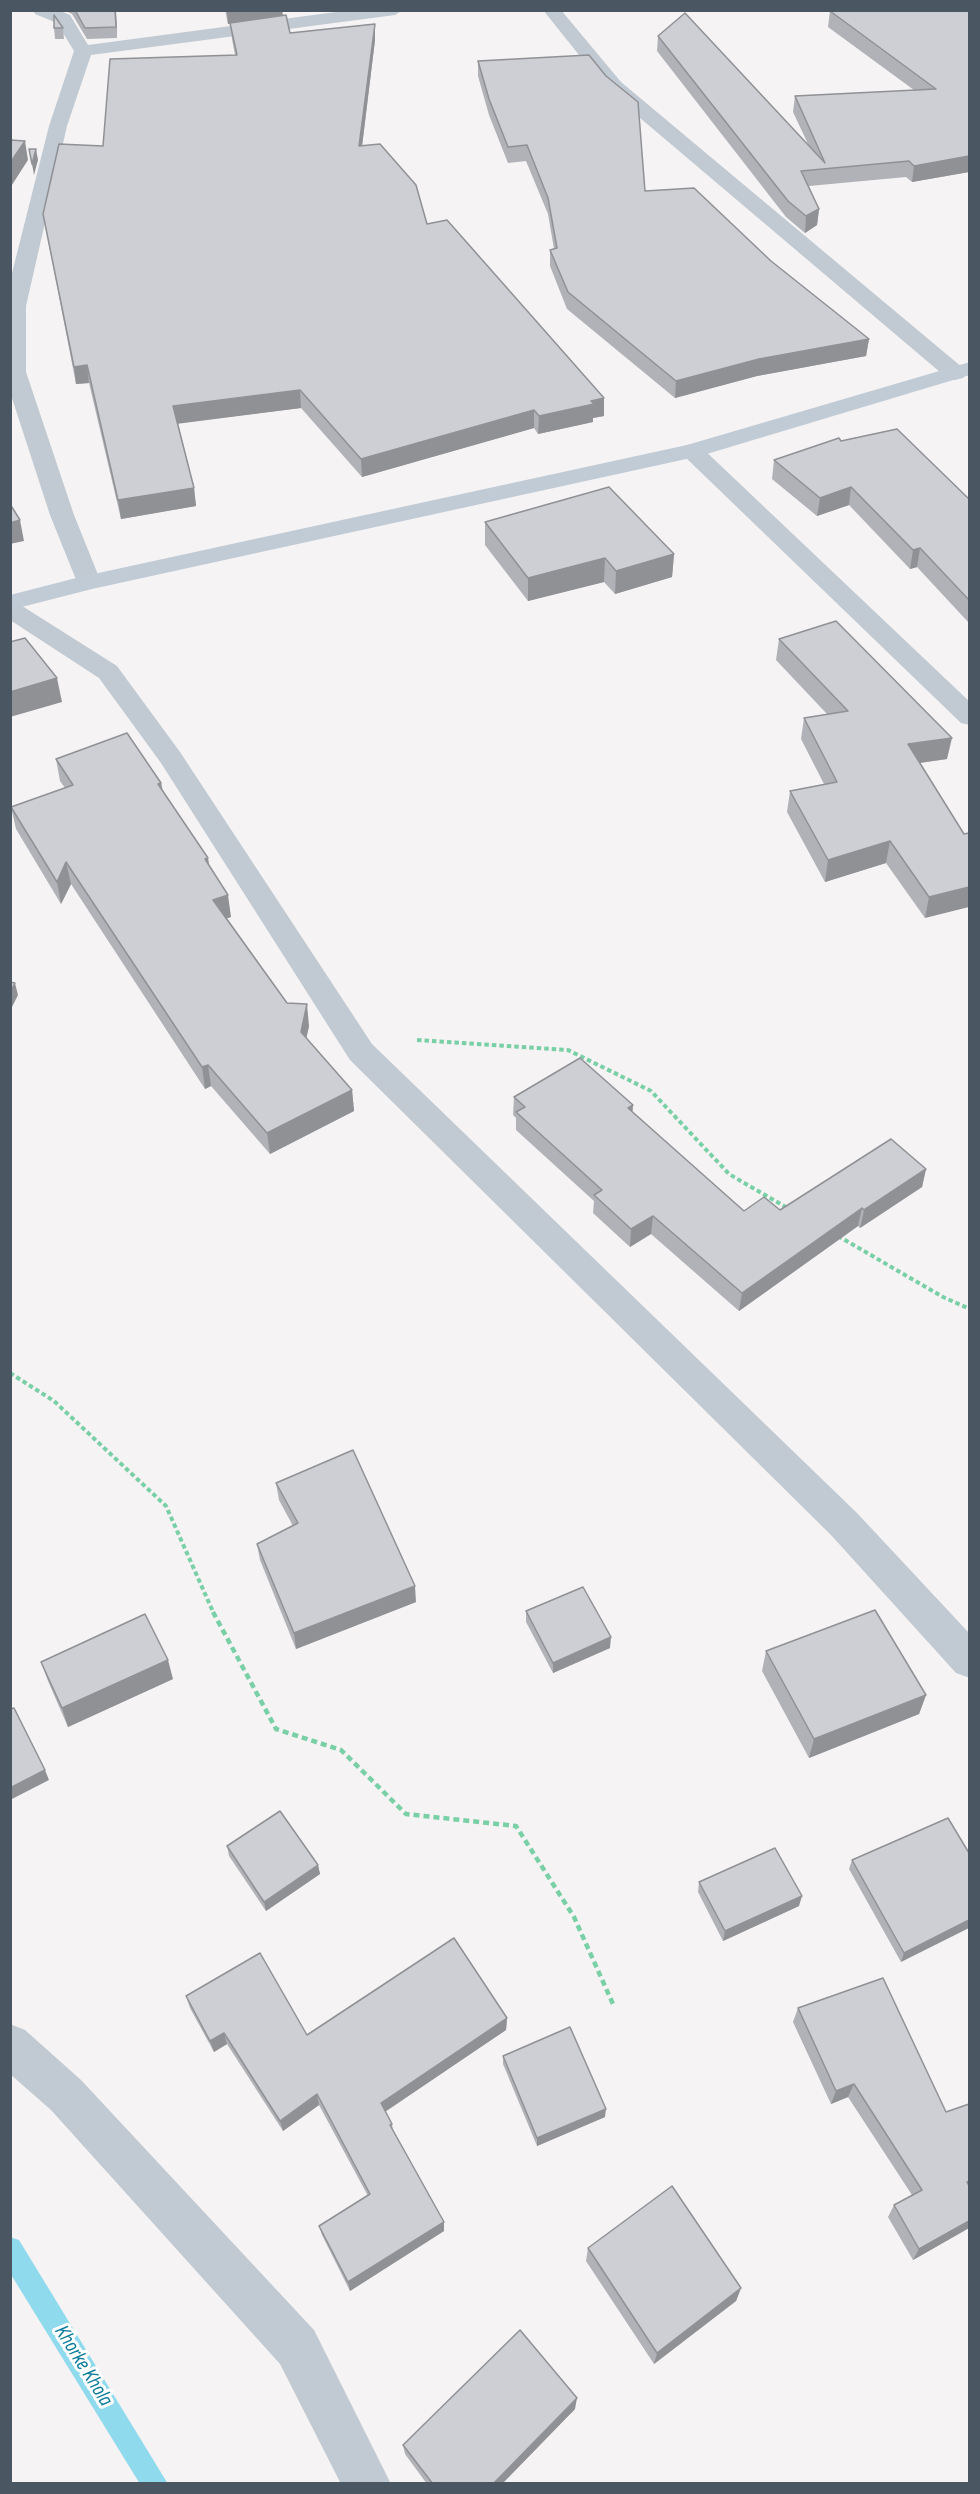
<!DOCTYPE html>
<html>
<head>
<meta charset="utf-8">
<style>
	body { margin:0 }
	#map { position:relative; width:980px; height:2494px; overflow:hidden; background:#f5f3f3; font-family:"Sofia Sans Condensed",sans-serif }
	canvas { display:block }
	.frame { position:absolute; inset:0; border:12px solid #4a5661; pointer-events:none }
</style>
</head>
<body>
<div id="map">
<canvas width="980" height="2494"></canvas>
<div class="frame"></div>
</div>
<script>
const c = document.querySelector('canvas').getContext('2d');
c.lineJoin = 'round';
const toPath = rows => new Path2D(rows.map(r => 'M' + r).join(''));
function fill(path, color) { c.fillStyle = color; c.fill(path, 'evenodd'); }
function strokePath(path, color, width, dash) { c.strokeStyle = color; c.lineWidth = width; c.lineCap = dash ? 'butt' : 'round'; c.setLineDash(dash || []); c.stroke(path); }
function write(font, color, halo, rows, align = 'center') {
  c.font = font + ' "Sofia Sans Condensed",sans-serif'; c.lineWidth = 6; c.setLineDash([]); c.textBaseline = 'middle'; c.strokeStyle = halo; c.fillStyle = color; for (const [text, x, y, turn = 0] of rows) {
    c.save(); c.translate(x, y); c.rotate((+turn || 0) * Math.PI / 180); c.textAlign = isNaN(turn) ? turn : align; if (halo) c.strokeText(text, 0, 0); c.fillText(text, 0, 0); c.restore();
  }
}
fill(toPath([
	[10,2237,19,2240,168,2484,140,2484,10,2273,10,2237]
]), '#90daee');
strokePath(toPath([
	[417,1040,568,1050,651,1091,729,1174,789,1209],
	[838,1236,943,1297,970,1309],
	[10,1373,54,1401,166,1506,214,1614]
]), '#7ad0a6', 4, [4.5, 3]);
strokePath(toPath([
	[213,1612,276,1729,341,1750,406,1814,516,1826,574,1917,613,2004]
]), '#7ad0a6', 4.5, [6, 4]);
fill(toPath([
	[33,10,58,10,70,15,88,45,351,10,403,10,395,15,91,55,67,126,26,306,26,372,74,515,101,582,98,587,89,589,80,587,77,582,50,515,10,392,10,281,49,126,74,51,57,23,35,14,33,10],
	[543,10,561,10,621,82,963,368,966,373,963,378,955,380,947,378,607,90,543,10],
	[692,444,700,446,970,702,970,725,961,723,684,456,680,451,684,446,692,444],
	[10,602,19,604,117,666,180,752,372,1044,857,1513,970,1634,970,1678,956,1673,831,1535,350,1060,161,763,99,678,10,620,10,602],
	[10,2024,25,2030,81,2080,314,2330,391,2484,341,2484,280,2364,51,2110,10,2074,10,2024]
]), '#c1cad2');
fill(toPath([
	[970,362,970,375,700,456,92,589,10,610,10,595,80,577,687,445,970,362]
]), '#c1cbd6');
fill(toPath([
	[64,10,116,10,117,38,87,39,72,14],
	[225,10,282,10,283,16,290,33,375,24,375,40,362,146,427,224,604,398,604,416,593,418,593,422,538,434,534,428,362,477,301,408,178,423,194,488,196,506,121,519,89,383,76,384,43,214,103,146,235,55,232,39,230,24,228,24],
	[969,10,969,172,912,182,906,177,809,186,819,209,817,225,805,233,786,217,657,51,658,36,808,144,793,112,795,96,914,90,828,27,830,11],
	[54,28,63,28,64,39,55,39],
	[478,61,645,191,771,261,869,339,866,356,757,376,675,398,567,309,550,266,550,250,554,249,548,214,526,161,508,163,489,115,478,76],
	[841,441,969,499,969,623,917,567,910,569,849,505,817,516,772,479,774,460],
	[485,522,674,554,672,577,615,594,604,582,528,601,485,545],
	[779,639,947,759,920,763,964,834,925,918,886,863,825,882,787,812,790,791,824,784,801,739,804,718,827,714,776,660],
	[56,759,161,783,163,791,208,858,209,866,231,917,227,918,287,1003,309,1026,306,1038,352,1090,354,1111,270,1154,211,1086,205,1089,71,884,61,904,16,829,11,807,65,788,60,781],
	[514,1097,633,1112,744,1211,780,1210,926,1169,922,1187,860,1228,858,1226,739,1311,651,1234,630,1247,593,1213,594,1201,516,1130,516,1118,513,1115],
	[276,1483,416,1602,296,1649,260,1560,257,1544,293,1526,279,1500],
	[526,1611,610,1648,553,1673,526,1622],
	[766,1651,926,1695,919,1714,809,1758,762,1671],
	[41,1662,173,1679,68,1727,48,1681],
	[227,1846,318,1865,320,1874,266,1911,229,1856],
	[969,1853,901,1962,849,1869,852,1860],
	[699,1882,799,1906,723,1941,698,1892],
	[186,1996,307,2035,507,2018,506,2030,385,2111,392,2124,393,2130,444,2231,350,2291,322,2235,319,2226,368,2196,319,2105,283,2131,227,2044,214,2052,190,2008],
	[798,2008,946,2112,969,2104,969,2228,913,2260,888,2217,894,2205,912,2195,848,2097,831,2104,793,2022],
	[503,2056,605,2117,537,2146,503,2064],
	[588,2248,741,2288,736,2301,654,2364,586,2261],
	[575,2409,502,2484,427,2484,405,2454,403,2445]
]), '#b0b2b7');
fill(toPath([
	[115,10,116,10,117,38,116,27],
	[227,10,282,10,283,17,228,24],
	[375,24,375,40,360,163,359,146],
	[25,141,28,160,10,188,10,163],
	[36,149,38,160,34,175,32,164],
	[969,156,969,172,912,182,914,166],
	[819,209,817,225,805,233,806,216],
	[869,339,866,356,757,376,675,398,676,381,759,359],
	[87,365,89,383,76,384,74,367],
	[300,390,301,408,176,424,173,406],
	[604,398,604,416,593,418,593,422,538,434,539,416],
	[534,410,534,428,362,477,361,459],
	[851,487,849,505,817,516,820,498],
	[194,488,196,506,121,519,118,500],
	[20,520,24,541,10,544,10,523],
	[920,548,917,567,910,569,913,550],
	[674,554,672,577,615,594,616,571],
	[605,558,604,582,528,601,528,578],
	[57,678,62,702,10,717,10,692],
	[952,738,947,759,904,765,908,744],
	[161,783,165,805,158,784],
	[890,841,886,863,825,882,828,860],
	[208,858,211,880,205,859],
	[66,862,71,884,61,904,57,882],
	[969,887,969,907,925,918,929,897],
	[228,895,231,917,216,922,213,900],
	[15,983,18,995,10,1011,10,992],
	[307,1004,309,1026,303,1054,301,1032],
	[208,1065,211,1086,205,1089,202,1067],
	[10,1080,12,1099,10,1099],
	[352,1090,354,1111,270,1154,267,1133],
	[633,1105,632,1123,628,1108],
	[926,1169,922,1187,860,1228,864,1210],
	[862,1208,858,1226,739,1311,742,1293],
	[653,1216,651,1234,630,1247,631,1229],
	[415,1586,416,1602,296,1649,294,1633],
	[611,1637,610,1648,553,1673,553,1663],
	[168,1660,173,1679,68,1727,62,1708],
	[926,1695,919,1714,809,1758,814,1739],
	[45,1770,49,1780,10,1800,10,1788],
	[318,1865,320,1874,266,1911,264,1902],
	[802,1896,799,1906,723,1941,725,1931],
	[969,1920,969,1928,901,1962,904,1953],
	[507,2018,506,2030,382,2114,381,2103],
	[224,2033,227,2044,214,2052,210,2041],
	[854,2084,848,2097,831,2104,836,2091],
	[317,2094,319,2105,283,2131,280,2121],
	[606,2109,605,2117,537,2146,537,2138],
	[969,2221,969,2228,913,2260,919,2249],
	[444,2222,444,2231,350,2291,348,2282],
	[741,2288,736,2301,654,2364,657,2353],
	[577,2398,575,2409,502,2484,493,2484]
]), '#909195');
const building = toPath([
	[75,10,115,10,116,27,85,28,75,10],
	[833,10,969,10,969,156,914,166,909,161,801,171,819,209,806,216,788,201,658,36,685,13,825,163,795,96,936,89,830,11,833,10],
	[54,15,63,28,54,28,54,15],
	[286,15,290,33,375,24,359,146,380,144,416,185,427,224,447,220,604,398,591,401,594,404,539,416,534,410,361,459,300,390,173,406,194,488,118,500,87,365,74,367,43,214,59,144,103,146,110,59,237,55,230,23,286,15],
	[589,55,606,76,638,102,645,191,694,188,771,261,869,339,759,359,676,381,568,292,550,250,557,248,548,198,527,145,508,147,489,99,478,61,589,55],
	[10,140,25,141,10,163,10,140],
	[29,149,36,149,32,164,29,149],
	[897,429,969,499,969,600,920,548,913,550,851,487,820,498,774,460,839,438,841,441,897,429],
	[609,487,674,554,616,571,605,558,528,578,485,522,609,487],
	[10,504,20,520,10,523,10,504],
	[836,621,952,738,908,744,964,834,969,833,969,887,929,897,890,841,828,860,790,791,837,782,804,718,848,711,779,639,836,621],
	[25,638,57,678,10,692,10,642,25,638],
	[127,733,161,783,158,784,208,858,205,859,228,895,213,900,287,1003,307,1004,301,1032,352,1090,267,1133,208,1065,202,1067,66,862,57,882,11,807,73,785,56,759,127,733],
	[10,982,15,983,10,992,10,982],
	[580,1058,633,1105,628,1108,744,1211,764,1197,780,1210,891,1139,926,1169,864,1210,862,1208,742,1293,653,1216,631,1229,594,1195,602,1190,516,1112,525,1107,514,1097,580,1058],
	[353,1450,415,1586,294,1633,257,1544,298,1523,276,1483,353,1450],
	[583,1587,611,1637,553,1663,526,1611,583,1587],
	[875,1610,926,1695,814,1739,766,1651,875,1610],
	[145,1614,168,1660,62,1708,41,1662,145,1614],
	[14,1708,45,1770,10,1788,10,1709,14,1708],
	[280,1811,318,1865,264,1902,227,1846,280,1811],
	[948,1818,969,1853,969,1920,904,1953,852,1860,948,1818],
	[775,1848,802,1896,725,1931,699,1882,775,1848],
	[454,1938,507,2018,381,2103,392,2124,390,2125,444,2222,348,2282,319,2226,370,2194,317,2094,280,2121,224,2033,210,2041,186,1996,260,1953,307,2035,454,1938],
	[883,1978,946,2112,969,2104,969,2181,967,2182,969,2186,969,2221,919,2249,894,2205,922,2190,854,2084,836,2091,798,2008,883,1978],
	[570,2027,606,2109,537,2138,503,2056,570,2027],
	[672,2186,741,2288,657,2353,588,2248,672,2186],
	[520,2330,577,2398,493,2484,433,2484,403,2445,520,2330]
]);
fill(building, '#cdcfd5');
strokePath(building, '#909195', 1.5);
write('italic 21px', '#0c7c9b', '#fff', [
	["Khorke Khola",83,2366,58]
]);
</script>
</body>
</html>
